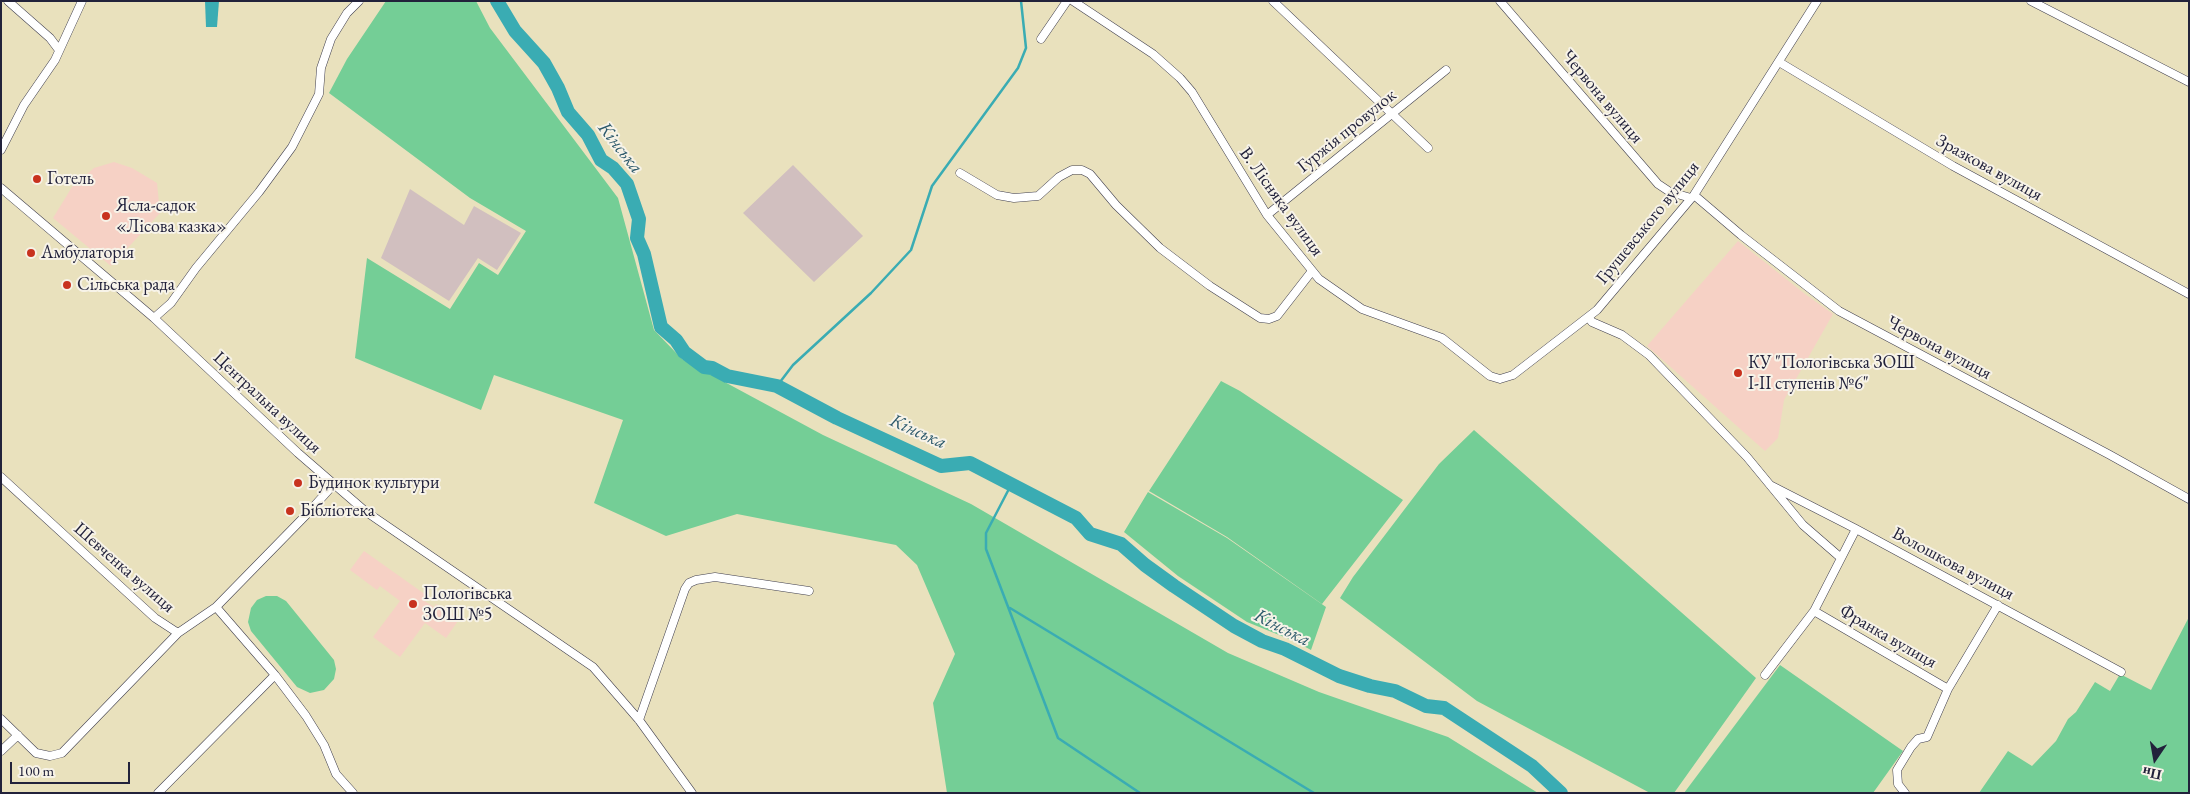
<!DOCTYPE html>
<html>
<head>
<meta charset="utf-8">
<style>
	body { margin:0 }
	#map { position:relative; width:2190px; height:794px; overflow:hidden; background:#e9e1bd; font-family:"EB Garamond",serif }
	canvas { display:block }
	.frame { position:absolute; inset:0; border:2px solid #22223b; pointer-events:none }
	.north { position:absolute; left:2130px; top:734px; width:50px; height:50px; -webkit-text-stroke:4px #f7f3e8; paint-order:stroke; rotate:192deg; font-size:14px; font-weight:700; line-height:20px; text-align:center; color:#22223b }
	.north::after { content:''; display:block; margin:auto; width:18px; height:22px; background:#22223b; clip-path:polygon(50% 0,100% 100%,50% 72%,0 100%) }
	.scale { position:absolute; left:10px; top:762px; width:120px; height:22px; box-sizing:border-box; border:2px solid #22223b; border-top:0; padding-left:6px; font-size:15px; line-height:18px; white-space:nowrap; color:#22223b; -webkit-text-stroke:4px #f7f3e8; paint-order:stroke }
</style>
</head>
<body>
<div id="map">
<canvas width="2190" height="794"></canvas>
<div class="frame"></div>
<div class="north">Пн</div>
<div class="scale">100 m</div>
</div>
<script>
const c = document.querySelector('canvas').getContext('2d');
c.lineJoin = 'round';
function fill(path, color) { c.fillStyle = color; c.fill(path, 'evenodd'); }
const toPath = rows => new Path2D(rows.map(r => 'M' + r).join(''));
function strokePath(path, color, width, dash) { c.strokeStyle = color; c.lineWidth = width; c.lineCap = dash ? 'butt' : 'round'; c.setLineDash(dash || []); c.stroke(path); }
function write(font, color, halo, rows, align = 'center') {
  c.font = font + ' "EB Garamond",serif'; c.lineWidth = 4; c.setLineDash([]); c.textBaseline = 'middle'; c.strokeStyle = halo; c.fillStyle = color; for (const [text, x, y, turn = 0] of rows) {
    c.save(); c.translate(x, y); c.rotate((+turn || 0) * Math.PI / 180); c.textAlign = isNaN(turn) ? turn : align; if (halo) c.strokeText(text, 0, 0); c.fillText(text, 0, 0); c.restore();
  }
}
fill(toPath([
	[114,162,132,168,157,183,160,213,111,266,53,218,72,187,94,168],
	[1738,241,1805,294,1833,314,1784,400,1778,438,1765,451,1647,346],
	[364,551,426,595,423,600,434,607,436,604,460,618,446,638,425,623,400,657,373,637,400,601,380,586,377,590,350,570]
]), '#f6d1c5');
fill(toPath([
	[793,165,863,236,814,282,743,213],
	[410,189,464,225,474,206,521,233,497,270,478,258,449,301,381,258]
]), '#d1bfbf');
fill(toPath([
	[386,1,476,1,490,28,618,198,654,330,682,359,823,435,971,504,1228,653,1319,692,1448,737,1538,793,947,793,933,703,955,654,917,565,896,545,737,514,666,536,594,503,623,420,494,375,481,410,355,358,367,258,450,309,479,263,498,275,526,231,470,198,329,93,347,59],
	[1221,381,1240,391,1403,500,1322,604,1227,537,1149,491],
	[1474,430,1756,678,1674,793,1650,793,1477,701,1340,598,1353,577,1439,464],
	[1148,492,1227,538,1326,607,1311,650,1294,641,1247,622,1178,576,1124,532],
	[266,596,277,596,286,601,334,660,336,669,334,679,324,690,310,693,297,687,251,631,248,622,251,608,257,600],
	[2189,617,2189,793,1979,793,2008,751,2032,766,2056,741,2068,719,2076,712,2095,682,2110,691,2120,674,2151,690],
	[1780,665,1903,751,1873,793,1684,793]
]), '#74ce96');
fill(toPath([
	[205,1,219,1,217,27,206,27]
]), '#3aacb3');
strokePath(toPath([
	[777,386,793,365,871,293,911,250,932,186,1018,68,1026,48,1021,1],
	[1011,485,986,533,986,549,1058,738,1140,793],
	[1010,608,1314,793]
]), '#3aacb3', 2.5);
strokePath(toPath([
	[497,1,515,31,544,63,558,88,568,112,588,135,601,160,613,168,627,184,639,219,637,238,644,254,661,327,676,340,684,352,704,367,712,368,727,376,777,386,837,418,941,466,970,463,1076,518,1090,534,1121,544,1145,565,1174,586,1234,626,1262,641,1285,649,1339,676,1370,686,1395,691,1426,706,1444,708,1532,766,1561,793]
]), '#3aacb3', 14);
const street = toPath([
	[8,1,50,38,59,50],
	[1073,1,1153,54,1180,78,1192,92,1267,215,1319,279,1362,309,1442,338,1490,376,1500,379,1513,375,1597,310,1694,195,1817,1],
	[1273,1,1428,148],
	[1500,1,1658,184,1670,192,1691,198],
	[2031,1,2189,82],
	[1041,39,1067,1],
	[1779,62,1953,166,2189,294],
	[1,150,24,105,55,60,82,1],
	[960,173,997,195,1014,198,1038,196,1059,177,1072,170,1082,170,1090,174,1116,205,1160,248,1210,286,1260,318,1269,319,1277,316,1312,271],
	[1,188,154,318,298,453,365,511,593,667,639,720,692,793],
	[1694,195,1741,235,1839,311,2110,455,2189,499],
	[1267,215,1446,70],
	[154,318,171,303,196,268,259,192,292,147,319,94,321,68,331,39,347,13,359,1],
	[1589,318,1592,322,1622,335,1649,355,1747,457,1803,525,1841,558],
	[1,477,155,618,178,633,216,607,275,675,306,716,324,745,336,774,353,793],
	[1770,485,1856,529,2121,672],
	[216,607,307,514,334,484],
	[1814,611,1948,689],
	[1765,675,1814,611,1856,529],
	[1,719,36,753,50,756,62,753,178,633],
	[639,720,685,589,689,583,696,580,715,577,809,591],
	[1,751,18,735],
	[158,793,275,675],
	[1905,793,1898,784,1897,770,1911,747,1918,739,1927,737,1948,689,1998,605]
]);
strokePath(street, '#403f4e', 9);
strokePath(street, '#fff', 8);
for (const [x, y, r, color] of [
	[37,179,5,"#c8321e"],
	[106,216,5,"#c8321e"],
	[31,253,5,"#c8321e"],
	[67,285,5,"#c8321e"],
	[1738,373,5,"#c8321e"],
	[298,483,5,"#c8321e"],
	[290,511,5,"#c8321e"],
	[413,604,5,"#c8321e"]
]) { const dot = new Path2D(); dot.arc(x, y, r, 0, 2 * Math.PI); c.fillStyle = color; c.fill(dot); strokePath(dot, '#f7f3e8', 2); }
write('18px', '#22223b', '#f7f3e8', [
	["Червона вулиця",1602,97,50],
	["Гуржія провулок",1347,131,-39],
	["Зразкова вулиця",1989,168,29],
	["В. Лісняка вулиця",1281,202,54],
	["Грушевського вулиця",1648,223,-51],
	["Червона вулиця",1939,348,28],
	["Центральна вулиця",267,403,43],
	["Волошкова вулиця",1953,564,28],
	["Шевченка вулиця",124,568,41],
	["Франка вулиця",1888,637,30]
]);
write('18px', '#22223b', '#f7f3e8', [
	["Готель",47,179],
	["Ясла-садок",116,206],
	["«Лісова казка»",116,227],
	["Амбулаторія",41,253],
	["Сільська рада",77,285],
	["КУ \"Пологівська ЗОШ",1748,363],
	["І-ІІ ступенів №6\"",1748,384],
	["Будинок культури",308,483],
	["Бібліотека",300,511],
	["Пологівська",423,594],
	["ЗОШ №5",423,615]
], 'left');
write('italic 19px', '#2c596b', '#f7f3e8', [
	["Кінська",620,148,52],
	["Кінська",918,432,24],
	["Кінська",1282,628,27]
]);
</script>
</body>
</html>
